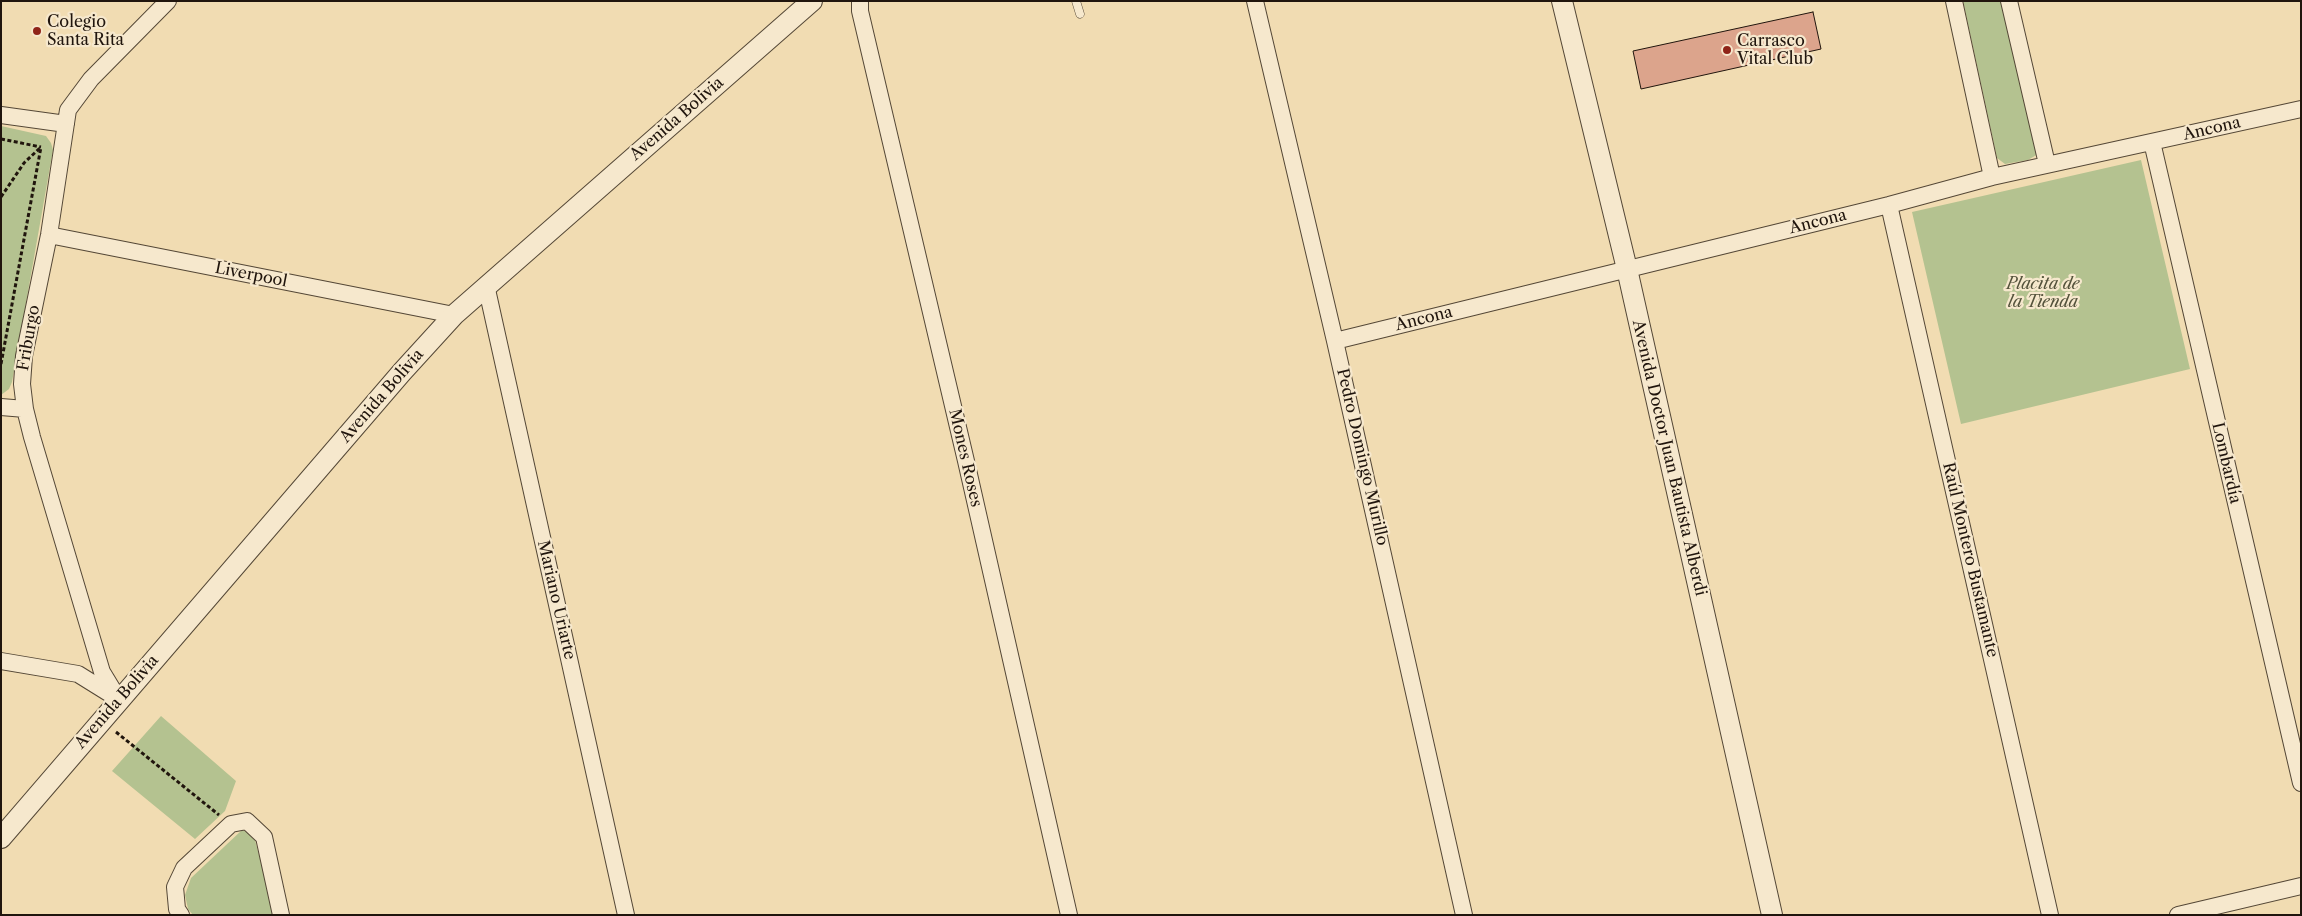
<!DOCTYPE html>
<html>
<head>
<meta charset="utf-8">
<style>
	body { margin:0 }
	#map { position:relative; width:2302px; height:916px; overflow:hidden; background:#f1dcb2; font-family:"Libre Caslon Text",serif }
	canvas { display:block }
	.frame { position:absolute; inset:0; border:2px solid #20150d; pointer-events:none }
</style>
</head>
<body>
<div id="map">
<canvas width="2302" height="916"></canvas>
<div class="frame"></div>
</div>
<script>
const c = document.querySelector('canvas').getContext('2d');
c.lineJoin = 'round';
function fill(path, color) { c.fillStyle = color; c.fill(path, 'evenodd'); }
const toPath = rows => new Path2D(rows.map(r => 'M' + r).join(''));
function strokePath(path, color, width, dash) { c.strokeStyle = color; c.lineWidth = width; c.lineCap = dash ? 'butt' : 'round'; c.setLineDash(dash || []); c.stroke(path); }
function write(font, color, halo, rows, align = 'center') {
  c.font = font + ' "Libre Caslon Text",serif'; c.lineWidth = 4.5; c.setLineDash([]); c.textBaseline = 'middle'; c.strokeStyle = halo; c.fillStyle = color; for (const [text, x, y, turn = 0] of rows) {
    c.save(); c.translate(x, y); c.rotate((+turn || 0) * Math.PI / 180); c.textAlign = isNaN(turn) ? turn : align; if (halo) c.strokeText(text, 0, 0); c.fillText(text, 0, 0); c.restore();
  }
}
fill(toPath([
	[1963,1,2004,1,2038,154,2028,160,2005,164,1997,158],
	[1,126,46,136,51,143,53,150,12,382,9,389,1,395],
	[2141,160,2190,369,1961,424,1912,212],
	[161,716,236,781,225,811,195,839,112,771],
	[242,830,252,834,255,840,275,915,193,915,188,909,185,895,191,878]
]), '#b4c290');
const building = toPath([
	[1813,12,1821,49,1641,89,1633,51,1813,12]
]);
fill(building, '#dca48c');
strokePath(building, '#20150d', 1);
const service = toPath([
	[1076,1,1080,14]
]);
const minor = toPath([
	[860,1,860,11,966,461,1069,915],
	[1255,1,1335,341,1464,915],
	[1954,1,1992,177],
	[2009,1,2047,164],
	[1,115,66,124],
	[2152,142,2301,783],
	[1889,205,2050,915],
	[49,235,454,315],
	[486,285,626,915],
	[1335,341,1889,205,1992,177,2301,109],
	[1,407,25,409],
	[1,661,78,674,115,697],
	[119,700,102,672,32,437,25,409,22,384,24,356,49,235,68,110,91,79,168,1],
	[181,915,177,909,175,887,184,868,231,824,247,821,264,837,281,915],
	[2178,915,2301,886]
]);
const tertiary = toPath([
	[1562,1,1627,269,1772,915],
	[1,838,402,372,454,315,812,1]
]);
strokePath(service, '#544736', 9);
strokePath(minor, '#544736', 18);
strokePath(tertiary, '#544736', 22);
strokePath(toPath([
	[1,139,41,147],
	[1,197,24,163,41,147],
	[1,364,41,147],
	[116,732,219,815]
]), '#20150d', 3, [4, 2.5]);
strokePath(service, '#f6e8cd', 8);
strokePath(minor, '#f6e8cd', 16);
strokePath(tertiary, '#f6e8cd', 20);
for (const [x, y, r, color] of [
	[37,31,5,"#8f2418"],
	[1727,50,5,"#8f2418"]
]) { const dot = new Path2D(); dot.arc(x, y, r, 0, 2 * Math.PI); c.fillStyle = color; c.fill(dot); strokePath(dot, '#f6e8cd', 2); }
write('16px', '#20150d', '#f6e8cd', [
	["Colegio",47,22],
	["Santa Rita",47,40],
	["Carrasco",1737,41],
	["Vital Club",1737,59]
], 'left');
write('16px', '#20150d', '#f6e8cd', [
	["Avenida Bolivia",677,119,-41],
	["Ancona",2212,129,-13],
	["Ancona",1818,222,-14],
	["Liverpool",251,275,11],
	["Ancona",1424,319,-14],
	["Friburgo",29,338,-80],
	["Avenida Bolivia",382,396,-49],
	["Pedro Domingo Murillo",1362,457,77],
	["Mones Roses",965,458,77],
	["Avenida Doctor Juan Bautista Alberdi",1669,458,77],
	["Lombardía",2226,463,77],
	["Raúl Montero Bustamante",1970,560,77],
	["Mariano Uriarte",556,600,77],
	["Avenida Bolivia",117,702,-49]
]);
write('italic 16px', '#54523b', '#f6e8cd', [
	["Placita de",2043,284],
	["la Tienda",2043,302]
]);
</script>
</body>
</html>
